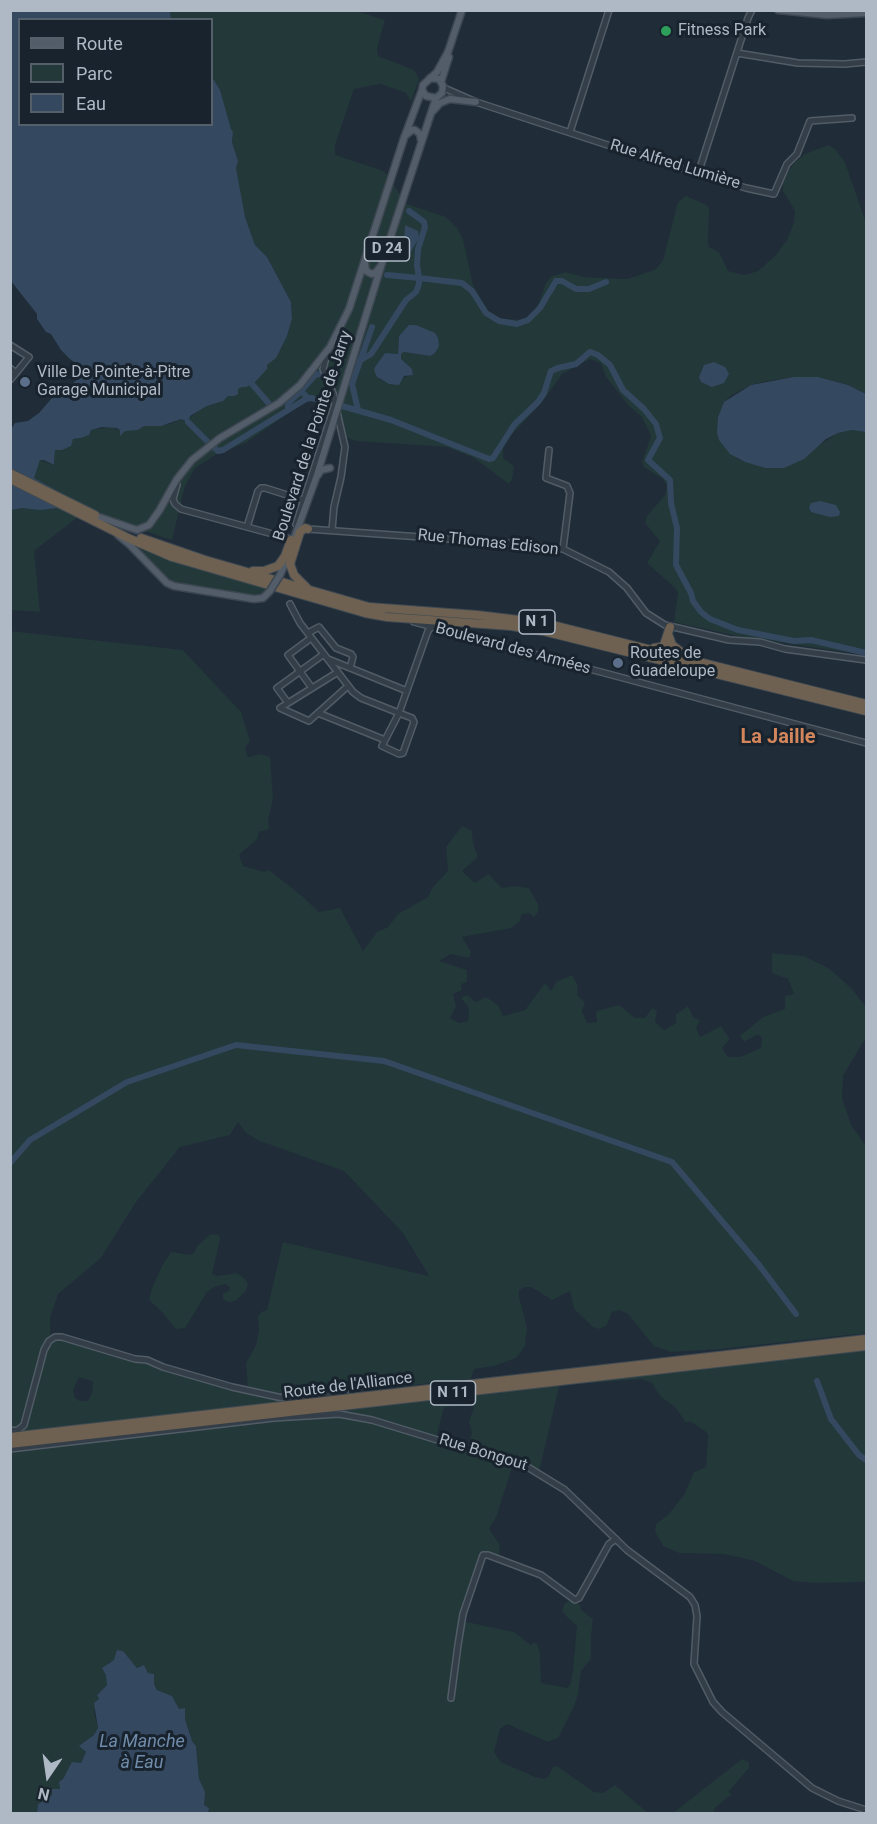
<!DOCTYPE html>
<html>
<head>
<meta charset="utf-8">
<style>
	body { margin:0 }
	#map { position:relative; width:877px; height:1824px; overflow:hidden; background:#202c38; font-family:Roboto,sans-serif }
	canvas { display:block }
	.frame { position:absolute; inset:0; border:12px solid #aeb9c5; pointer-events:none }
	.legend { position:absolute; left:18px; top:18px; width:195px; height:108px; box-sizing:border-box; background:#19232d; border:2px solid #555f6a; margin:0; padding:8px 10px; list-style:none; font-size:18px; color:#aeb9c5 }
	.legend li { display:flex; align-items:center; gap:12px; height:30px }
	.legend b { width:30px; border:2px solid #555f6a }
	.north { position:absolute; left:18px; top:1746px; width:60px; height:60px; -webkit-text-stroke:4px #19232d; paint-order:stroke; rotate:193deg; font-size:16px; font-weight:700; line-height:24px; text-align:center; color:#aeb9c5 }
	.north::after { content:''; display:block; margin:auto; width:21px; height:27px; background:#aeb9c5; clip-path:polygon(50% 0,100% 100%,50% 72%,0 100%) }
</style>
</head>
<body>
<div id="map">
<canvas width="877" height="1824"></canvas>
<div class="frame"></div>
<ul class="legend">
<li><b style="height:8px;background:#525d69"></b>Route</li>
<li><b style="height:16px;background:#223839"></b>Parc</li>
<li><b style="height:16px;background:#344960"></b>Eau</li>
</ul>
<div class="north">N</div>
</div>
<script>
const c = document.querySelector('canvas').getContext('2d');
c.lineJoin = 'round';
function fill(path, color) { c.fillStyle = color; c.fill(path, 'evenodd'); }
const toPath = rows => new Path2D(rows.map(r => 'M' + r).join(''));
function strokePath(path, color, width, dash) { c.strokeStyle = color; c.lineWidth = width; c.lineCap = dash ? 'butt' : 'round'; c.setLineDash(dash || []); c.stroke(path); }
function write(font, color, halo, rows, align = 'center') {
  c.font = font + ' Roboto,sans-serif'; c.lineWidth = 6; c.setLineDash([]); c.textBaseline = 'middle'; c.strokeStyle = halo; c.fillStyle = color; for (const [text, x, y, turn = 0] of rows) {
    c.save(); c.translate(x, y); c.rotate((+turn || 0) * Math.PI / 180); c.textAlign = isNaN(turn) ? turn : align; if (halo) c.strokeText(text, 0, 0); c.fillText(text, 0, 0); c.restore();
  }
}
fill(toPath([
	[353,10,385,20,377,49,378,56,414,70,419,79,411,102,406,93,381,84,354,89,335,145,335,155,384,171,407,204,446,217,457,228,463,239,473,285,488,311,502,319,525,320,538,305,546,283,552,276,566,272,584,277,627,279,655,270,663,260,678,202,686,196,707,205,709,209,708,242,709,247,719,252,728,271,745,275,758,271,775,256,787,240,794,222,795,211,783,191,783,179,795,162,805,154,828,145,835,149,845,162,866,223,866,394,848,385,818,377,794,377,768,381,751,385,732,395,724,402,718,417,737,459,765,468,818,446,838,433,852,430,866,432,866,655,737,636,674,622,678,592,674,587,647,563,660,541,645,523,647,516,665,495,667,485,663,479,644,467,642,462,651,436,642,417,629,406,606,377,601,363,590,359,562,374,543,401,506,441,503,448,503,458,514,466,512,480,509,484,474,458,447,447,356,441,346,437,339,431,324,404,307,400,247,442,217,454,195,468,185,486,172,540,123,524,55,492,35,480,33,476,40,460,54,465,55,450,70,447,73,439,81,438,91,430,109,427,120,430,138,430,144,426,170,424,181,419,184,421,207,406,220,402,242,386,254,381,267,369,266,365,276,358,289,331,292,319,291,302,267,257,255,245,243,211,236,168,238,161,232,142,233,132,231,130,220,90,212,77,212,20,171,19,170,11],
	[399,335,430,356,404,352,401,354,401,359,412,369,413,374,389,384,379,379,393,355,398,354],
	[58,507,78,517,34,551,40,612,11,610,10,510,13,508],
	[130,541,270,588,262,595,257,596,178,585,166,579],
	[10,631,183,650,241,712,250,741,245,748,248,757,261,754,270,757,273,799,268,820,269,829,259,832,257,839,239,855,243,866,264,872,269,870,302,896,319,912,340,908,363,951,377,932,388,927,398,914,428,897,432,888,448,871,446,847,462,826,472,831,473,843,478,857,462,871,475,883,488,874,502,888,514,886,529,888,538,904,538,912,534,917,529,913,522,914,519,922,511,928,462,937,471,952,469,958,451,954,439,961,467,970,467,982,461,984,462,990,453,994,456,1006,450,1018,459,1023,468,1021,469,1008,461,998,467,995,476,1002,486,997,498,1005,503,1016,525,1010,545,983,551,991,556,982,572,975,578,986,577,995,585,1002,582,1011,587,1023,597,1022,596,1011,619,1005,635,1018,645,1018,652,1008,657,1011,655,1022,664,1030,676,1023,676,1014,688,1006,693,1017,700,1020,696,1028,700,1037,721,1026,730,1039,722,1048,728,1057,740,1057,761,1048,762,1038,758,1034,744,1042,740,1036,763,1017,785,1009,785,996,794,994,788,979,772,973,772,953,804,956,830,969,852,989,865,1006,866,1013,865,1039,843,1076,842,1098,851,1125,866,1146,866,1333,721,1349,671,1352,654,1346,628,1314,619,1310,612,1312,607,1325,599,1329,593,1327,574,1309,570,1291,552,1300,531,1287,525,1287,519,1290,519,1297,527,1327,525,1346,516,1358,494,1366,474,1369,471,1379,286,1398,279,1402,23,1431,44,1350,55,1337,248,1390,246,1363,256,1345,259,1330,258,1317,261,1312,267,1310,283,1242,429,1276,403,1233,344,1171,260,1141,246,1133,238,1122,230,1135,180,1147,136,1202,101,1258,58,1294,50,1318,50,1336,44,1345,23,1422,19,1427,11,1429],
	[79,1377,92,1381,93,1383,92,1393,88,1401,80,1401,75,1398,73,1390],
	[211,1234,219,1235,220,1240,212,1274,217,1276,237,1273,245,1279,248,1284,246,1291,235,1301,228,1302,223,1299,223,1294,229,1291,230,1287,225,1284,214,1287,207,1292,185,1328,176,1329,162,1312,149,1300,152,1288,162,1266,171,1252,190,1255,194,1253,197,1246],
	[866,1349,866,1582,814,1583,793,1581,755,1561,724,1554,679,1553,663,1546,655,1532,656,1524,668,1515,684,1495,694,1472,706,1467,708,1435,705,1431,691,1422,685,1422,676,1408,660,1396,652,1383,641,1379,562,1385,559,1387,539,1472,514,1461,497,1515,489,1529,500,1545,499,1555,495,1556,485,1554,462,1621,514,1632,531,1645,534,1642,537,1644,540,1653,541,1683,567,1688,570,1685,573,1670,577,1626,565,1615,562,1610,565,1603,570,1601,576,1602,580,1605,581,1610,593,1619,591,1636,591,1656,590,1660,581,1671,578,1693,575,1704,558,1738,548,1742,507,1724,500,1729,494,1752,501,1762,535,1777,544,1779,548,1777,553,1767,557,1766,594,1792,603,1793,615,1785,648,1813,208,1813,209,1808,204,1805,199,1779,196,1746,192,1741,185,1719,185,1708,179,1709,172,1696,157,1690,154,1684,154,1674,148,1673,144,1665,137,1668,123,1651,117,1650,115,1660,108,1663,107,1685,97,1695,99,1699,94,1712,98,1728,94,1735,80,1747,86,1752,81,1763,72,1763,63,1779,59,1782,60,1789,52,1790,52,1795,38,1804,37,1813,11,1813,10,1450,562,1382,713,1368],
	[472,1405,474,1407,469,1422,472,1433,467,1449,436,1439,444,1407],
	[742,1759,749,1762,749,1768,728,1792,732,1794,715,1808,713,1813,673,1813]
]), '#223839');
fill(toPath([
	[11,11,170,11,171,19,20,20,20,124,212,124,212,77,220,90,231,129,233,132,232,142,238,161,236,168,245,217,255,245,267,257,291,302,292,319,287,336,276,358,267,365,267,369,254,383,246,387,242,387,238,389,238,394,234,396,228,396,223,401,207,406,190,416,188,422,181,419,161,426,144,426,138,430,125,431,120,436,120,430,117,428,102,427,91,430,89,435,81,438,73,439,71,446,62,450,55,450,54,465,44,460,40,460,34,478,52,488,61,499,57,508,40,510,22,508,11,510,10,431,15,423,28,421,39,413,52,398,69,387,86,371,70,359,61,350,51,334,46,332,37,319,37,314,11,281],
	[405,225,418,231,419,238,410,253,402,259,399,256,404,240],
	[409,325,416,325,435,333,438,338,439,346,435,353,430,356,404,352,401,354,401,359,412,369,413,375,404,376,399,385,389,384,377,377,374,370,375,367,385,353,398,354,399,336],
	[714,362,725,367,729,374,724,383,712,387,701,382,699,377,704,365],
	[794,377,818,377,848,385,866,394,866,432,852,430,838,433,826,439,804,459,784,468,765,468,745,462,730,454,719,440,717,433,718,417,724,402,751,385],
	[820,501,836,505,840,512,839,516,830,517,811,512,809,507,811,503],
	[117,1650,123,1651,137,1668,144,1665,148,1673,154,1674,154,1684,157,1690,172,1696,179,1709,185,1708,185,1719,192,1741,196,1746,199,1779,205,1792,204,1805,209,1808,208,1813,37,1813,38,1804,52,1795,52,1789,60,1789,59,1782,63,1779,72,1762,81,1763,86,1752,79,1746,94,1735,98,1728,94,1703,99,1699,97,1695,107,1685,106,1675,102,1668,114,1660]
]), '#344960');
strokePath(toPath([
	[409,211,424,222,425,227,418,249,417,265,419,278,462,283,472,291,486,313,499,321,517,324,528,320,540,308,556,281,562,281,576,289,589,289,606,282],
	[359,361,371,354,406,300,416,292,419,284,419,278,387,275],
	[252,384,271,406],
	[308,398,301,391,315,375,319,374],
	[342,406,391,420,489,459,493,458,514,425,538,402,544,393,551,371,558,368,576,364,590,352,598,355,610,365,623,390,644,409,656,424,660,438,648,460,670,480,671,503,677,528,676,565,691,593,693,601,701,612,710,619,738,630,794,641,811,640,866,653],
	[288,409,288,403,301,391],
	[358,410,352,384,372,327],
	[188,422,209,443],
	[212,446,218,451,223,450,306,399,311,398,333,403],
	[10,1163,30,1140,127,1082,236,1045,384,1061,672,1162,759,1265,796,1314],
	[817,1381,831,1419,859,1455,866,1460]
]), '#344960', 6);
const minor = toPath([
	[737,53,798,63,845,64,866,62],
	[444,88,476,102,629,152,746,188,774,194,787,164,797,154,810,121,852,118],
	[570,132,609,10],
	[698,174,748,18,752,10],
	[10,345,29,357,16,373],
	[10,368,16,373,10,380],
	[549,450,546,478,567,486,570,493,563,549],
	[177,485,173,499,175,504,181,509,291,539],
	[296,524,335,404,333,393,323,369,327,354],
	[247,527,258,491,261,488,265,488,306,501],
	[308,529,534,545,563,549,609,572,627,588,646,613,665,625,729,640,760,642,785,649,866,660],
	[332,530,334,507,341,477,345,447,337,412],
	[290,604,300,623,353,692,361,698,399,713,428,631,432,625],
	[414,622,866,743],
	[308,633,319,627,336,648,351,654,353,657,350,668],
	[311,638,288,655,312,688],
	[328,659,407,691],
	[338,672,280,708,309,721,348,686],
	[288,703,277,688,324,654],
	[318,713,385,740],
	[399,713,412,718,414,722,403,753,399,754,382,746,399,713],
	[789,739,794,724],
	[10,1431,18,1430,24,1425,44,1350,49,1341,55,1337,62,1337,135,1359,147,1360,163,1367,232,1387,278,1397,293,1399,345,1392],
	[10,1449,274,1418,339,1414,372,1420,467,1449,521,1463,565,1490,627,1550,690,1597,695,1605,697,1616,694,1664,713,1702,722,1712,812,1788,838,1801,866,1810],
	[451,1698,458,1645,463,1614,483,1555,488,1555,541,1575,575,1600,579,1598,609,1544,616,1539]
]);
const major = toPath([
	[778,10,827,15,866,13],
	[430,78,439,79,443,86,442,93,436,98,426,96,422,90,423,85,437,72,448,52,462,10],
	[441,82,449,57],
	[433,111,440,103,450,99,476,102],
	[406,135,412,130,415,130,420,134,421,140],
	[365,263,366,271,372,274,376,272,380,267],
	[318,475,321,470,330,468],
	[99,517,137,530,149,525,159,511,177,479,192,460,220,438,279,403,300,385,330,347,349,309,404,138,422,90],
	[118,535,130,545,167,583,174,586,254,599,263,598,270,591],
	[292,544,317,475,382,263,436,98],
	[280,575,289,554]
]);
const highway = toPath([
	[10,473,95,515],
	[10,479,128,538,172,557,365,613,387,617,511,626,543,631,866,711],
	[141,538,205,560,369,607,477,615,544,623,866,704],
	[253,571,264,571,278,566,285,556,291,540],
	[307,588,294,575,290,564,300,532,305,528,308,529],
	[668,634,672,645,685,655],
	[654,648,661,647,664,645,670,627],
	[10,1437,866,1339],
	[10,1444,866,1346]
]);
strokePath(minor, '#515c66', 8);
strokePath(major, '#3d4752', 9);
strokePath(highway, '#3e4953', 10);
strokePath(minor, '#343e48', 5);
strokePath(major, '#525d69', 6);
strokePath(highway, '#6e6151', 8);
const majorBridge = toPath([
	[270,591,280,575]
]);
strokePath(majorBridge, '#3d4752', 9, []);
strokePath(majorBridge, '#525d69', 6);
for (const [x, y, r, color] of [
	[666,31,6,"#2e9e5b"],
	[25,382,6,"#5c6f8a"],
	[618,663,6,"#5c6f8a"]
]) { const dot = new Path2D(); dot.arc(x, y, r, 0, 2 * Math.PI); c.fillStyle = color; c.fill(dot); strokePath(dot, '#19232d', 2); }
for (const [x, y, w] of [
	[387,249,45],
	[537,622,36],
	[453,1393,45]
]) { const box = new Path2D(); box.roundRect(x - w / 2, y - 12, w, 24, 4.5); c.fillStyle = '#19232d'; c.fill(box); strokePath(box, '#aeb9c5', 1.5); }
write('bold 15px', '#aeb9c5', null, [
	["D 24",387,249],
	["N 1",537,622],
	["N 11",453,1393]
]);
write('16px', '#aeb9c5', '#19232d', [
	["Fitness Park",678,31],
	["Ville De Pointe-à-Pitre",37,373],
	["Garage Municipal",37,391],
	["Routes de",630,654],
	["Guadeloupe",630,672]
], 'left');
write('16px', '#aeb9c5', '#19232d', [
	["Rue Alfred Lumière",675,165,17],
	["Boulevard de la Pointe de Jarry",313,436,-72],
	["Rue Thomas Edison",488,543,6],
	["Boulevard des Armées",513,649,15],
	["Route de l'Alliance",348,1386,-7],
	["Rue Bongout",483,1453,17]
]);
write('italic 18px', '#6f8caa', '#19232d', [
	["La Manche",142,1742],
	["à Eau",142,1763]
]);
write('bold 20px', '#d3865b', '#19232d', [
	["La Jaille",778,738]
]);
</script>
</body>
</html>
